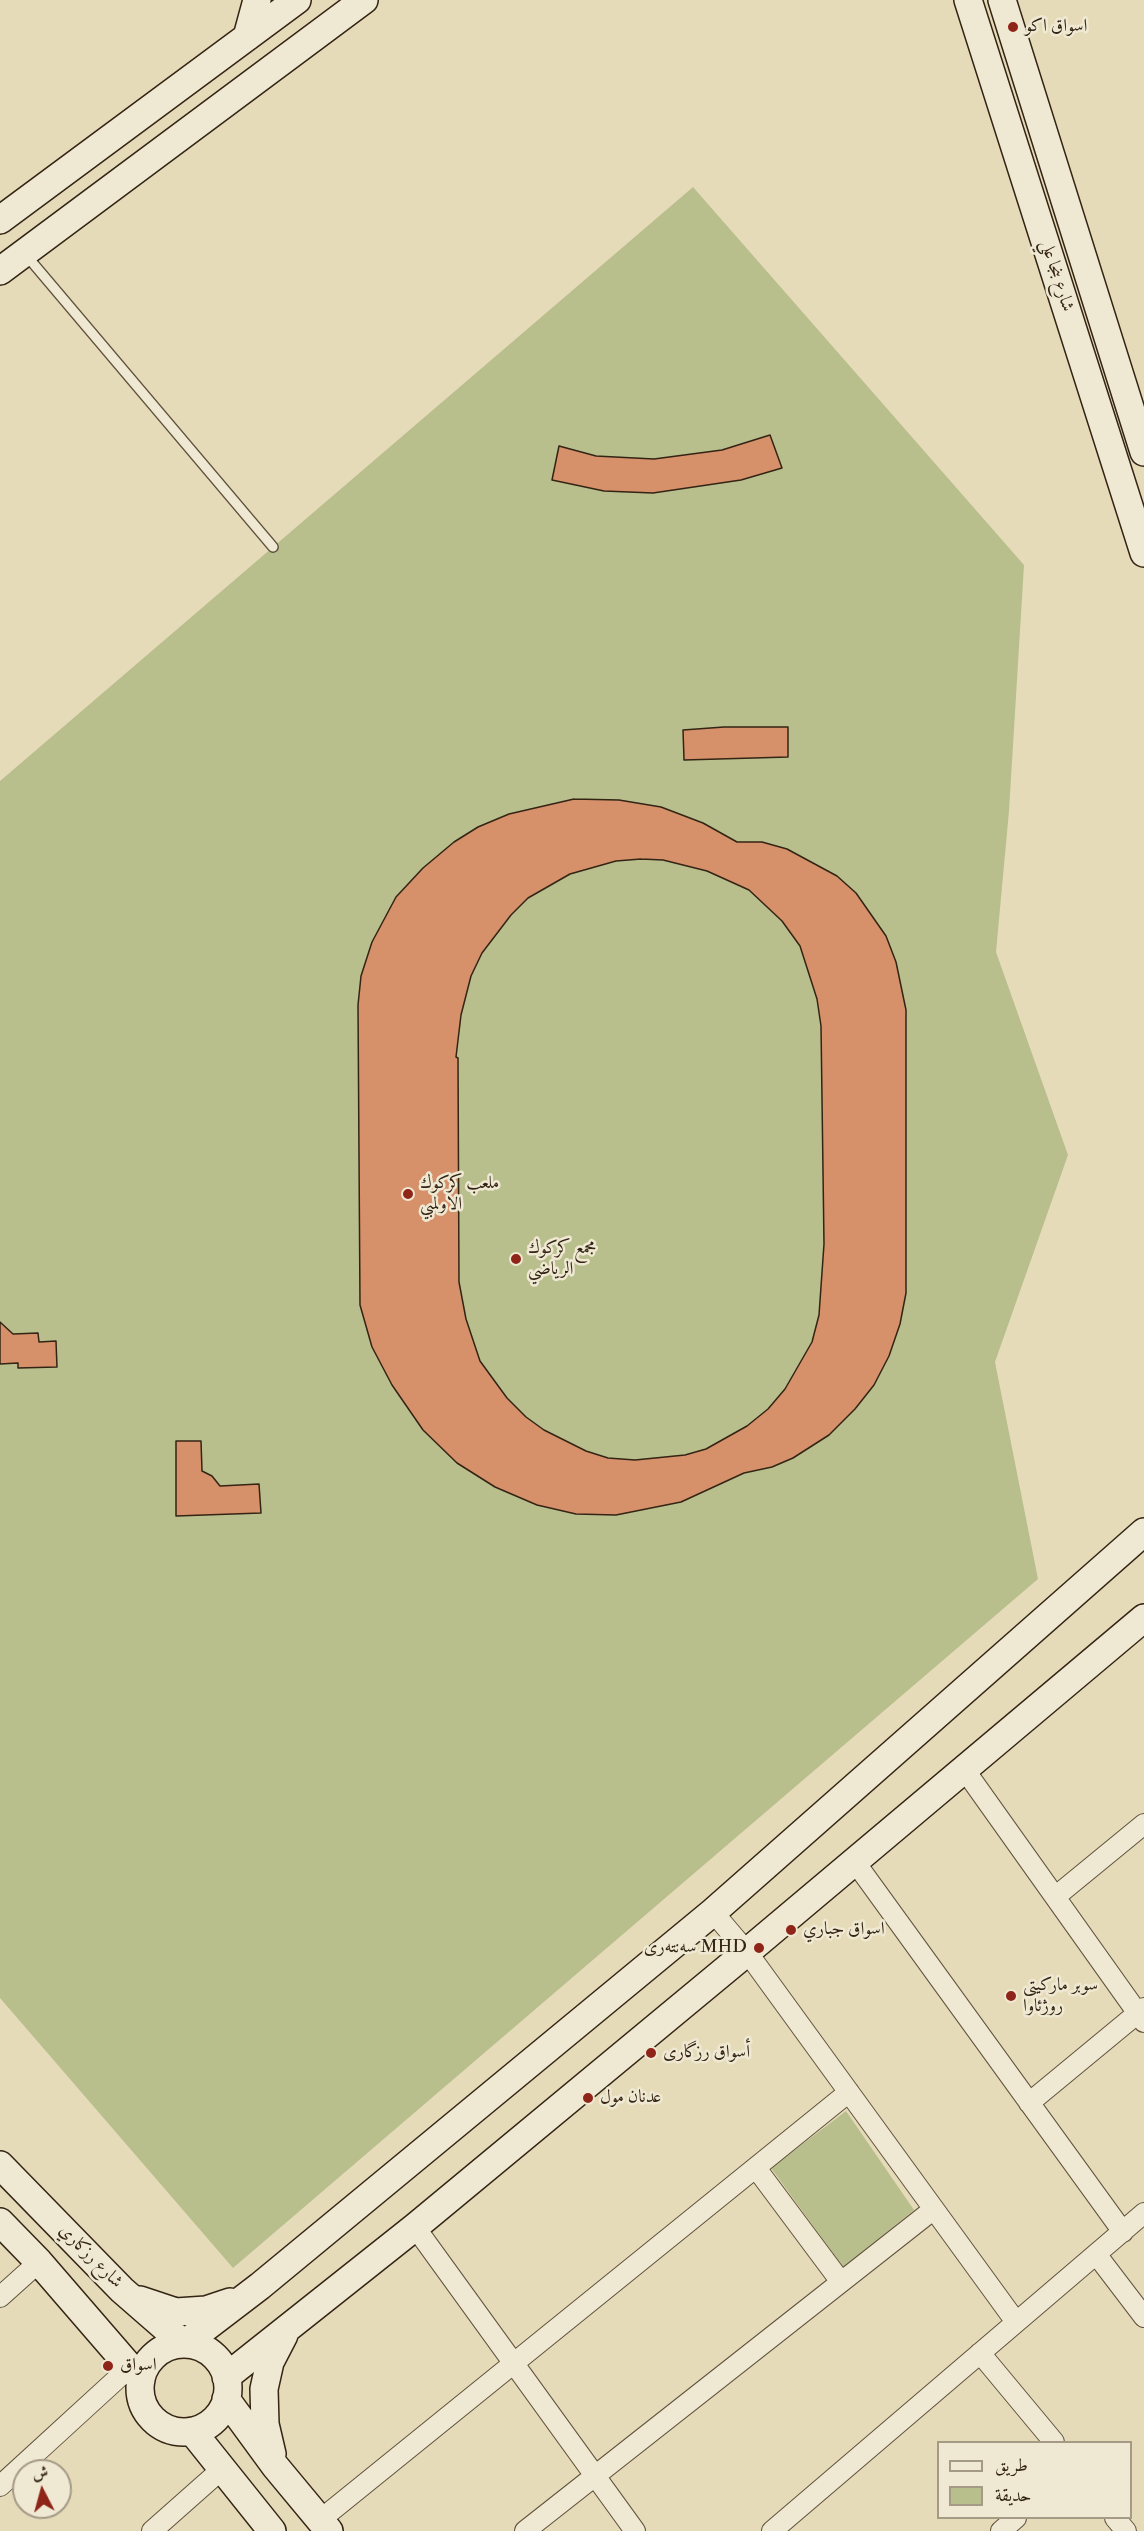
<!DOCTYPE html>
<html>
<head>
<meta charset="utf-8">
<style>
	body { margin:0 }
	#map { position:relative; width:1144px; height:2531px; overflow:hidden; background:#e6dbb9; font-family:"IM FELL Double Pica",Amiri,serif }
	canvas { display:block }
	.legend { position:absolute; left:937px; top:2441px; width:195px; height:78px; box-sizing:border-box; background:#efe8d2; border:2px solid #a49a86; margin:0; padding:8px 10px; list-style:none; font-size:18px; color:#332414 }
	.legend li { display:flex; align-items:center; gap:12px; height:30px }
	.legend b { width:30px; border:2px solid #a49a86 }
	.north { position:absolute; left:12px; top:2459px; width:60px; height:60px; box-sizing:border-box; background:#efe8d2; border:2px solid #a49a86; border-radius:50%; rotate:354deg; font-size:16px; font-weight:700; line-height:24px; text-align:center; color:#332414 }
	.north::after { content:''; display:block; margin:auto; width:21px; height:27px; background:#8f2418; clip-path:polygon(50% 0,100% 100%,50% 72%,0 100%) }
</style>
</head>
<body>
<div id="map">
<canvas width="1144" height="2531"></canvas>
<ul class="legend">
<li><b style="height:8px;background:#efe8d2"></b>طريق</li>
<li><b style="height:16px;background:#b8bf8d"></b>حديقة</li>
</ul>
<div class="north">ش</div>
</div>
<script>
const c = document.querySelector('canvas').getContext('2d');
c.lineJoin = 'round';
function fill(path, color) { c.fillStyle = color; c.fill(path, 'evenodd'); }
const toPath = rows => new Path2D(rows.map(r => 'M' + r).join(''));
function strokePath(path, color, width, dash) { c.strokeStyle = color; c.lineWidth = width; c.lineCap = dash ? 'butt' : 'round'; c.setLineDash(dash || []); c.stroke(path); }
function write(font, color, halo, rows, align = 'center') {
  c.font = font + ' "IM FELL Double Pica",Amiri,serif'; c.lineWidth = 5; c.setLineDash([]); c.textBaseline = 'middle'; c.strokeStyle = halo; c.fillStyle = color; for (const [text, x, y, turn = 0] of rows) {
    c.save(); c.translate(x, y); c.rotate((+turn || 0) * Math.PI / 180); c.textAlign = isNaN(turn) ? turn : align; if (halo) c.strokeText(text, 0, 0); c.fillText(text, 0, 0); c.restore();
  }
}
fill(toPath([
	[693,187,1024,565,1009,811,996,952,1068,1155,995,1362,1038,1579,233,2268,0,1998,0,781],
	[846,2111,914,2210,843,2267,771,2168]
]), '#b8bf8d');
const building = toPath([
	[770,435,782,468,741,480,653,493,604,491,552,480,559,446,596,456,654,459,722,450,770,435],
	[724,727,788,727,788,757,684,760,683,730,724,727],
	[574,799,619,800,661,807,703,823,737,842,762,842,787,849,837,876,856,893,886,936,896,962,906,1010,906,1293,900,1324,889,1356,874,1385,855,1409,829,1435,793,1458,772,1467,744,1473,681,1502,616,1515,576,1514,537,1505,495,1487,457,1463,423,1430,392,1385,372,1347,360,1305,358,1005,361,976,372,942,396,897,423,868,454,842,478,827,509,814,574,799],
	[641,859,663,860,707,871,749,890,782,921,800,946,817,999,821,1026,824,1244,819,1315,812,1342,785,1389,768,1409,747,1426,706,1449,685,1455,635,1460,608,1458,586,1451,544,1430,526,1417,507,1398,480,1361,466,1319,459,1282,458,1058,456,1057,461,1015,471,976,482,953,511,915,528,898,570,874,616,861,641,859],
	[0,1322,13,1334,38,1333,39,1342,56,1341,57,1367,18,1368,18,1363,0,1364,0,1322],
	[176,1441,201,1441,202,1471,212,1476,220,1486,259,1484,261,1513,176,1516,176,1441]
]);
fill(building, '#d6906a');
strokePath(building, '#332414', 1.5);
const lane = toPath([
	[26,255,273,547]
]);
const street = toPath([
	[964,1769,1144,2022],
	[855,1862,1123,2232],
	[1055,1897,1144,1824],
	[713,1912,747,1952,1016,2322],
	[1029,2103,1144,2008],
	[756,2168,841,2282],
	[415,2227,635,2531],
	[1096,2254,1144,2317],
	[0,2297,39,2262],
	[980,2353,1054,2442],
	[0,2486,130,2367],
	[1115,2518,1126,2531],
	[320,2520,849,2092],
	[152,2531,222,2469],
	[525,2531,934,2209],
	[772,2531,1144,2213],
	[1001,2531,1016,2518]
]);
const secondary = toPath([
	[968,0,1144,553],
	[1002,0,1144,452],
	[247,37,257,0],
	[0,220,297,0],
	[0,271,364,0],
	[0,2165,122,2290,184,2344,260,2286,713,1912,1144,1532],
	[0,2222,39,2262,141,2380],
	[140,2300,176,2312,206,2310,230,2302],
	'140 2388a44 44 0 1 1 88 0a44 44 0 1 1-88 0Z',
	[226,2377,415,2227,747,1952,1144,1618],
	[226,2399,275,2466,329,2531],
	[192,2431,272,2531],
	[272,2454,265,2424,264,2389,270,2362,284,2335]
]);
strokePath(lane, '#60523d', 12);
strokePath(street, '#60523d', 22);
strokePath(secondary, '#332414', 30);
strokePath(lane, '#efe8d2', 9);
strokePath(street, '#efe8d2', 20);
strokePath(secondary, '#efe8d2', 27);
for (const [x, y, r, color] of [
	[1013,27,6,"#8f2418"],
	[408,1194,6,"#8f2418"],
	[516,1259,6,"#8f2418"],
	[791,1930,6,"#8f2418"],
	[759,1948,6,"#8f2418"],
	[1011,1996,6,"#8f2418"],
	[651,2053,6,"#8f2418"],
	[588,2098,6,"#8f2418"],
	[108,2366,6,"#8f2418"]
]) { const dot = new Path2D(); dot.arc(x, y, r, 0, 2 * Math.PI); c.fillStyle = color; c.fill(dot); strokePath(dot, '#efe8d2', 2); }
write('18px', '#332414', '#efe8d2', [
	["اسواق اكو",1025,27],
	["ملعب كركوك",420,1184],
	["الاولمبي",420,1205],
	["مجمع كركوك",528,1249],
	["الرياضي",528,1270],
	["اسواق جباري",803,1930],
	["سەنتەری MHD",747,1948,"right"],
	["سوبر ماركيتى",1023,1986],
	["روژئاوا",1023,2007],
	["أسواق رزگارى",663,2053],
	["عدنان مول",600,2098],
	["اسواق",120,2366]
], 'left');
write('18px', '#332414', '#efe8d2', [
	["شارع بنجا علي",1056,276,72],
	["شارع رزكاري",90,2257,45]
]);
</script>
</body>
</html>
